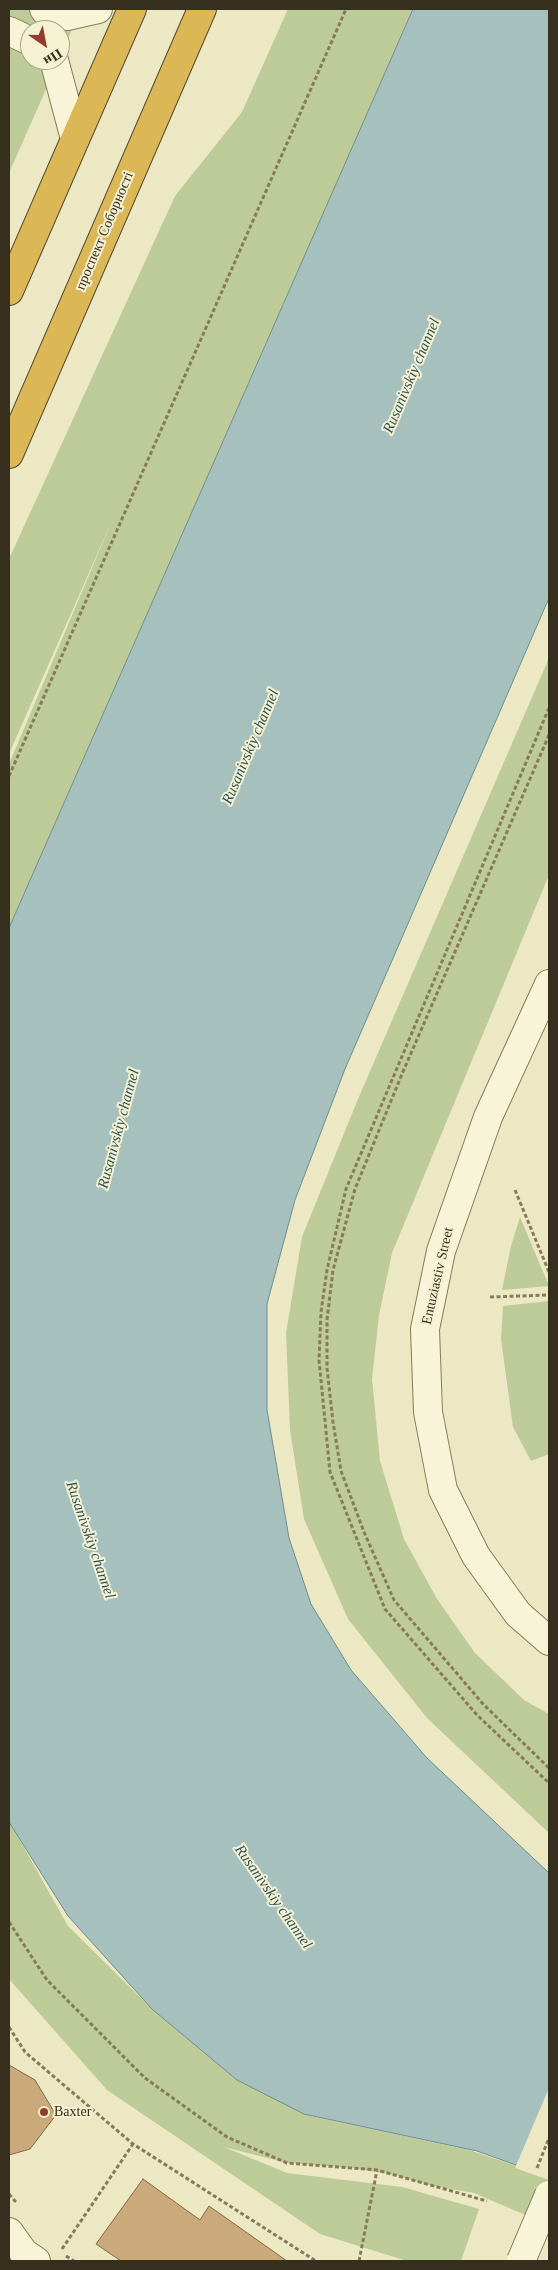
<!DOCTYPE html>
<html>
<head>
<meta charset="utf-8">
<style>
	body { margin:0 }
	#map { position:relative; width:558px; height:2270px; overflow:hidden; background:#ede8c4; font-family:"Times New Roman",serif }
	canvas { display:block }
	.frame { position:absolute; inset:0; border:10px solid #372f1e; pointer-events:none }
	.north { position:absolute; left:20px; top:20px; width:50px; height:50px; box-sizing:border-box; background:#f5f1d3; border:1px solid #a9a38b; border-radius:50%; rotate:147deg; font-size:14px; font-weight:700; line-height:20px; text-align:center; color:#372f1e }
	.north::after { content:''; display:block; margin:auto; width:18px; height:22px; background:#953d2c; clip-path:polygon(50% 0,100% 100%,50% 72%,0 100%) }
</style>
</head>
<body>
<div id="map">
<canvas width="558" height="2270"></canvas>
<div class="frame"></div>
<div class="north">Пн</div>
</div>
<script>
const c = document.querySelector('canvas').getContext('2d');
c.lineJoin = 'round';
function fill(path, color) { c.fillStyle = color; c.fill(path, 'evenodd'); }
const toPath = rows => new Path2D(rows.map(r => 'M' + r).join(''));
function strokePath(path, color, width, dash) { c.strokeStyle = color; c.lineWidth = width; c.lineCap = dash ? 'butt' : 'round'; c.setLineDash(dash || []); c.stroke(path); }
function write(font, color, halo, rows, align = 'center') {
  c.font = font + ' "Times New Roman",serif'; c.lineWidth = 4; c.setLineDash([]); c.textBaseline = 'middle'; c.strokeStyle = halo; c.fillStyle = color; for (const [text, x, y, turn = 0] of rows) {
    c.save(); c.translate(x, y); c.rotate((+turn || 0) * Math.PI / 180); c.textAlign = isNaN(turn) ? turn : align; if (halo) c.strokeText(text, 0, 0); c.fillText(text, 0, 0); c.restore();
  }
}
fill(toPath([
	[9,9,81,9,60,57,60,30,30,30,30,60,59,60,9,173],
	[288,9,413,9,9,928,9,764,114,516,9,754,9,559,175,196,242,112],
	[549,658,549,875,392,1253,379,1315,372,1379,380,1461,404,1539,437,1599,475,1653,524,1700,549,1714,549,1833,427,1718,348,1619,304,1519,290,1430,286,1333,302,1237,358,1099],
	[520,1217,549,1286,502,1290,511,1246],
	[549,1301,549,1454,531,1461,513,1427,501,1339,503,1306],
	[9,1821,68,1926,152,2009,237,2080,311,2116,469,2150,543,2175,549,2178,549,2225,474,2193,433,2186,394,2175,353,2168,287,2163,224,2147,287,2173,402,2187,479,2209,461,2261,407,2261,320,2234,107,2090,9,1979]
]), '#bccb98');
const water = toPath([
	[413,9,549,9,549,598,345,1069,295,1200,267,1304,267,1410,289,1538,311,1604,351,1670,427,1758,549,1873,549,2177,477,2151,304,2114,237,2080,152,2009,68,1916,9,1822,9,928,413,9]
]);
fill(water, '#a5c0bd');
strokePath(water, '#6c8e8c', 1);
fill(toPath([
	[549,2088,549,2180,515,2168]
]), '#ede8c4');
const building = toPath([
	[9,2065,35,2080,56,2115,30,2149,9,2155,9,2065],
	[143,2179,200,2220,209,2206,287,2261,121,2261,96,2244,143,2179]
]);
fill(building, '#caa97a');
strokePath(building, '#866841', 1);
const minor = toPath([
	[44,9,47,13,67,16,98,9],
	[9,31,30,41],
	[54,60,75,139],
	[549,984,488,1117,441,1251,425,1329,428,1412,443,1490,476,1556,518,1614,549,1641],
	[9,2232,24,2253,36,2261]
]);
const highway = toPath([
	[9,291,132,9],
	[9,454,202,9]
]);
strokePath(minor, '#877a5a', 30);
strokePath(highway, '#55472f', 30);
strokePath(toPath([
	[549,708,346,1189,327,1270,321,1312,319,1360,330,1472,385,1609,477,1715,549,1783],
	[549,735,402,1074,355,1189,333,1270,327,1320,327,1368,333,1422,341,1471,364,1532,394,1600,483,1704,549,1768],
	[9,776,346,9],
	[515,1190,549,1272],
	[490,1297,549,1295],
	[9,1922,47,1980,145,2078,227,2137,287,2163,377,2170,487,2201],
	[9,2027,25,2052,133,2144,316,2261],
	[9,2194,16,2202],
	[62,2249,133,2144],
	[66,2256,74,2261],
	[359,2261,377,2170]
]), '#877a5a', 3, [4, 2.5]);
strokePath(minor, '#f8f4d7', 28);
strokePath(highway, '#dbb756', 28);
const minorBridge = toPath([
	[521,2261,549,2195]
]);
strokePath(minorBridge, '#877a5a', 30, []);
strokePath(toPath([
	[537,2168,549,2138]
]), '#877a5a', 3, [4, 2.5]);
strokePath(minorBridge, '#f8f4d7', 28);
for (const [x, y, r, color] of [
	[44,2112,5,"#953d2c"]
]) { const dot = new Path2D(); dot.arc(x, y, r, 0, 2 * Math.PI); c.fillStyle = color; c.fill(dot); strokePath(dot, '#f5f1d3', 2); }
write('14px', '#372f1e', '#f5f1d3', [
	["проспект Соборності",105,231,-67],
	["Entuziastiv Street",438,1276,-77]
]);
write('14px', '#372f1e', '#f5f1d3', [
	["Baxter",54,2112]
], 'left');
write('italic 15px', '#2e5257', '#f5f1d3', [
	["Rusanivskiy channel",412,376,-67],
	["Rusanivskiy channel",251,747,-67],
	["Rusanivskiy channel",119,1129,-75],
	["Rusanivskiy channel",90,1540,71],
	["Rusanivskiy channel",273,1897,55]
]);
</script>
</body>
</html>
